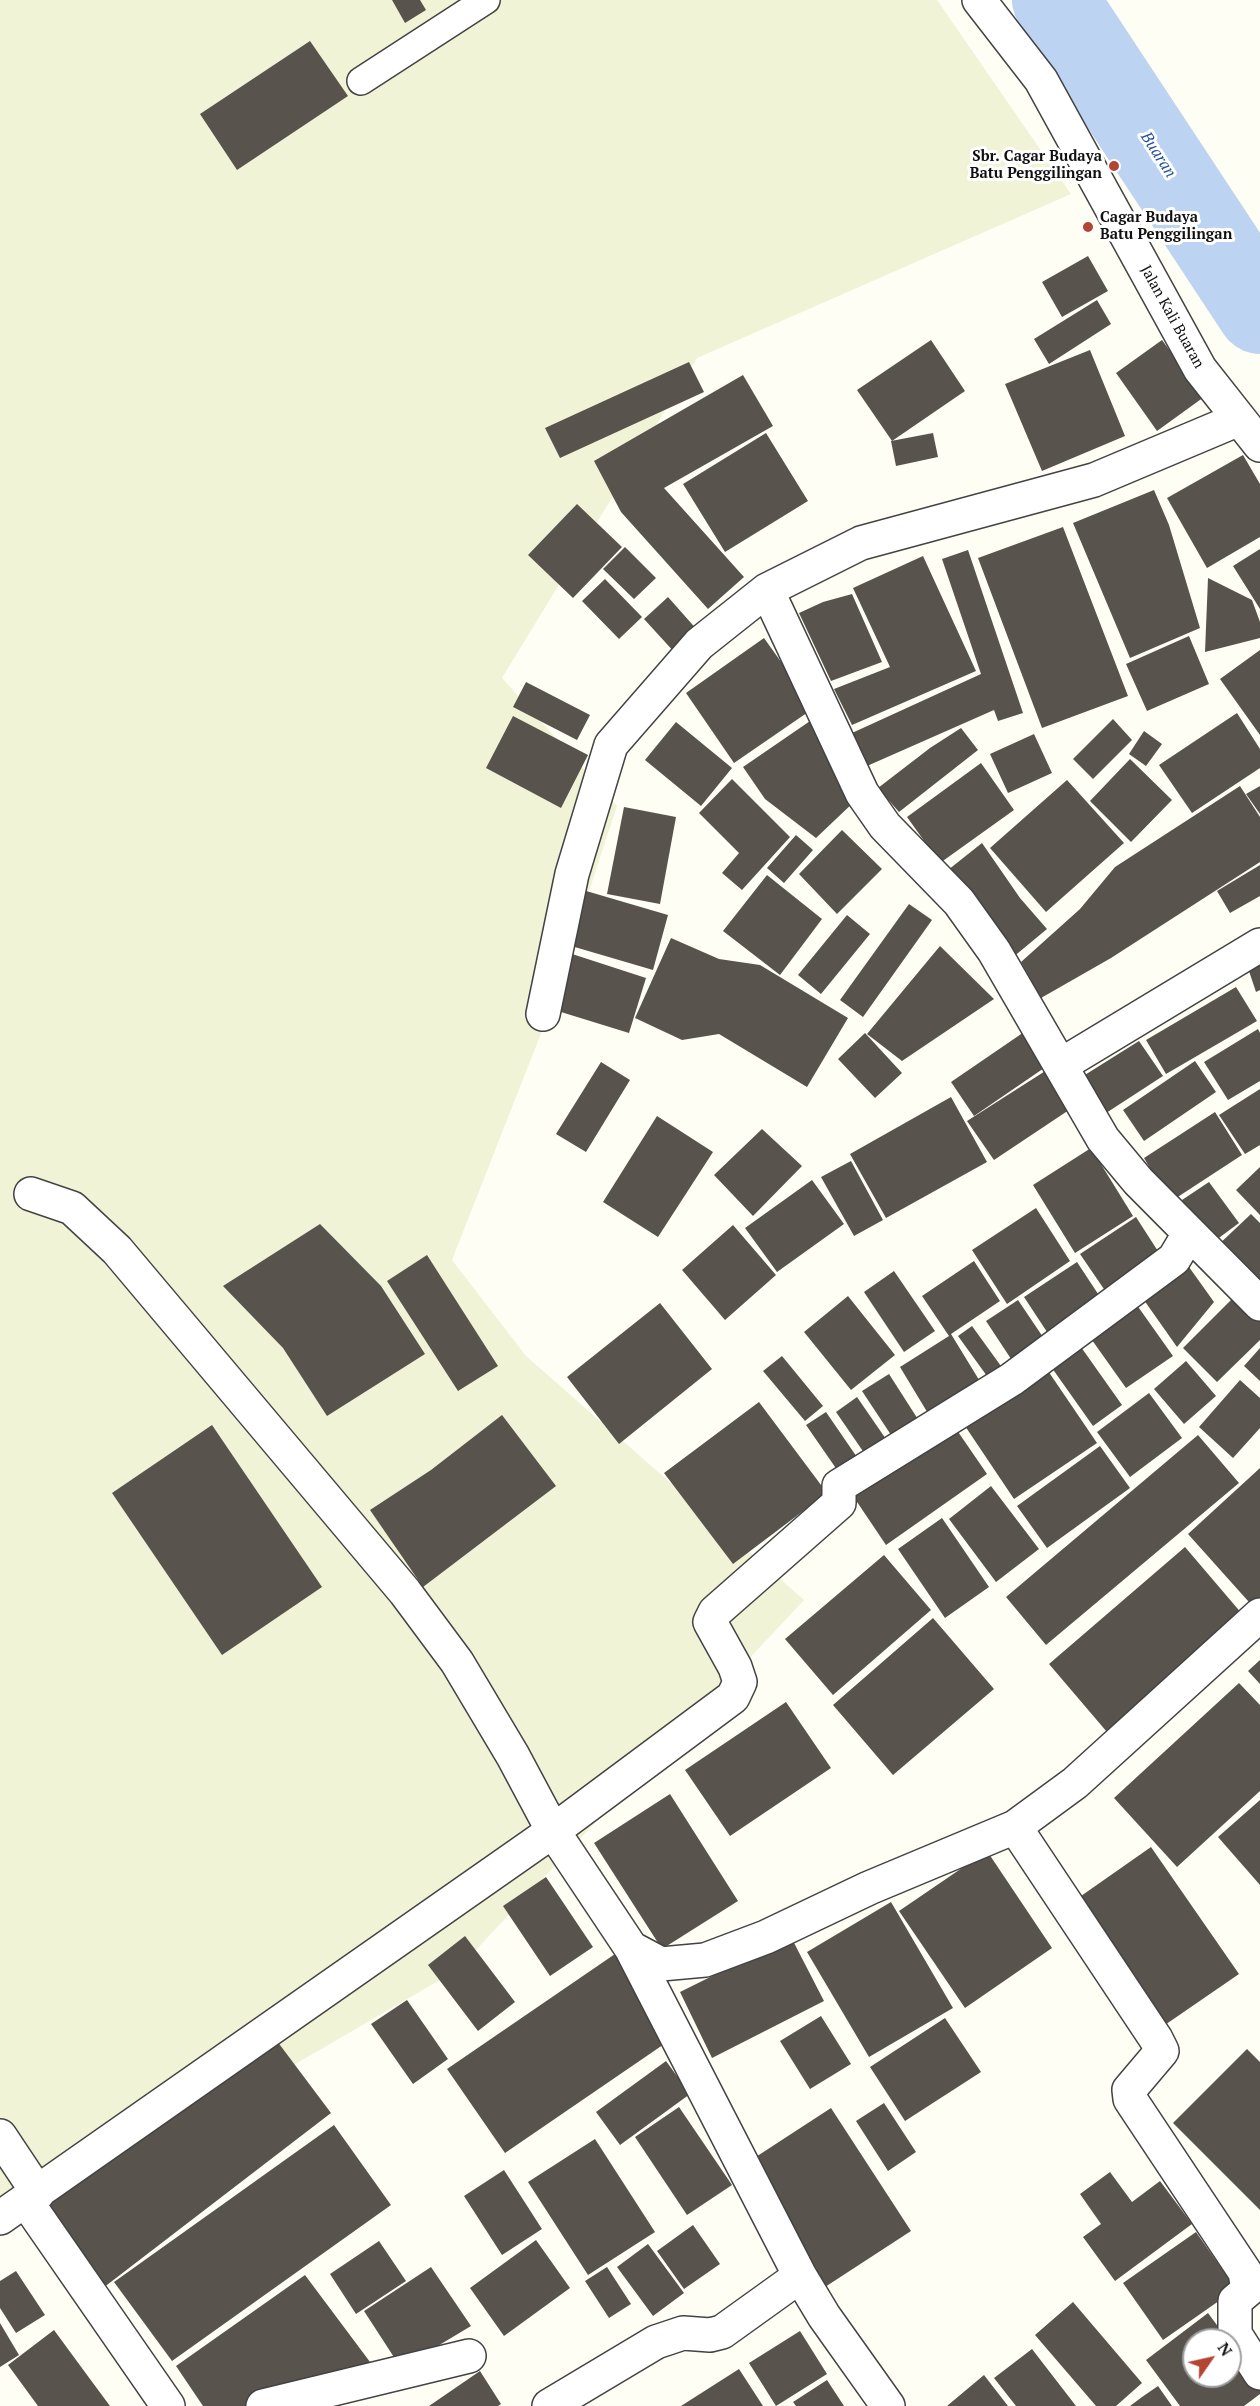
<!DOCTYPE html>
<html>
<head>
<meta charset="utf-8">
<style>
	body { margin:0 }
	#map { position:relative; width:1260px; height:2406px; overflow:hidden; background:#fefef4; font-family:"PT Serif",serif }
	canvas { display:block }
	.north { position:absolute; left:1182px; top:2328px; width:60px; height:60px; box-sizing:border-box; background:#fff; border:2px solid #9f9f9f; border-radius:50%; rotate:56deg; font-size:16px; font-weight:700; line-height:24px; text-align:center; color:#101010 }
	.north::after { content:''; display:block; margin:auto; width:21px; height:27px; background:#b54533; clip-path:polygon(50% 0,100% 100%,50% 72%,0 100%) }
</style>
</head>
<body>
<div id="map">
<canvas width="1260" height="2406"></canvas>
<div class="north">N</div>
</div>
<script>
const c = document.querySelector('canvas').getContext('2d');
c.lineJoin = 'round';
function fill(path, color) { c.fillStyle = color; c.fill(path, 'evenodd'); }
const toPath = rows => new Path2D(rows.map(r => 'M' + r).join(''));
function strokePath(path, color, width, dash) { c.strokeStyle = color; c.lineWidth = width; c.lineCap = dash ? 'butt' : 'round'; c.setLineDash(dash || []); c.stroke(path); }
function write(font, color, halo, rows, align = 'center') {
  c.font = font + ' "PT Serif",serif'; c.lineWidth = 6; c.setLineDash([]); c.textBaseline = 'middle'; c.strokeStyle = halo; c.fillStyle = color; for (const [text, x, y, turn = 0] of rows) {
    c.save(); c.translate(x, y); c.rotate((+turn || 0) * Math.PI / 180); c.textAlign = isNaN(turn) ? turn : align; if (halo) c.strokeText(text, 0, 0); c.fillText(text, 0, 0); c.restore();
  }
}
fill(toPath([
	[0,0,937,0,1071,194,697,358,502,678,617,806,549,1013,452,1260,526,1356,804,1600,457,1970,0,2236]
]), '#f0f3d5');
strokePath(toPath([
	[1055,0,1260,311]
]), '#bcd4f1', 86);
fill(toPath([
	[392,0,420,0,426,10,405,23],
	[310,41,348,96,237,170,200,114],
	[1088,256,1108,291,1062,317,1042,282],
	[1097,300,1111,324,1049,364,1034,339],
	[931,340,965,391,892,441,857,390],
	[1162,340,1204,397,1157,431,1116,373],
	[1090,350,1125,436,1042,471,1005,384],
	[689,362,704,392,560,458,545,428],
	[743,375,773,426,664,488,744,577,708,609,621,512,594,461],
	[766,433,808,501,725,552,683,484],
	[933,433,938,457,896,466,891,441],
	[1243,455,1260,484,1260,537,1207,568,1167,498],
	[1154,490,1169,525,1200,628,1130,658,1073,523],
	[577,504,622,547,573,598,528,555],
	[1063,527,1128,696,1042,728,978,558],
	[625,547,656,578,634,599,603,569],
	[1260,549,1260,609,1233,566],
	[968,550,1023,713,998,721,994,710,867,766,852,733,981,674,942,559],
	[923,556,976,671,852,725,834,689,890,667,853,588],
	[1208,578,1252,600,1260,622,1260,638,1205,652],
	[605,579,642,617,619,639,582,601],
	[852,594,882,662,831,681,799,613,823,602],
	[668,597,699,632,676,654,644,619],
	[1189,636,1209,684,1147,711,1126,664],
	[764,638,814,708,734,763,686,693],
	[1260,650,1260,735,1220,679],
	[526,682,590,715,577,740,513,707],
	[1237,713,1260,749,1260,768,1192,813,1159,765],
	[513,716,588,755,561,808,486,768],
	[813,719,855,801,816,838,765,799,743,767],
	[1113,719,1132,740,1093,779,1073,759],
	[676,722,732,768,701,806,645,760],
	[961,728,978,750,899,812,878,788,930,748],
	[1144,731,1162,744,1146,766,1129,754],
	[1034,734,1052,773,1008,793,990,754],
	[1130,759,1172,800,1131,842,1090,801],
	[981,763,1014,810,940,863,907,817],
	[732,779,790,837,742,890,722,873,739,853,699,813],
	[1067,780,1124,843,1046,912,990,848],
	[1240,786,1260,817,1260,862,1111,958,1041,998,1021,962,1080,909,1115,867],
	[1260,786,1260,814,1246,794],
	[624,807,676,817,660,904,607,894],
	[842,830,882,869,837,914,799,874],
	[796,835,813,850,784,883,767,868],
	[982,843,1020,898,1047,929,1012,958,948,870],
	[1260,865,1260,896,1230,913,1217,891],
	[767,875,822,919,780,975,723,931],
	[576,888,668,915,653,970,561,943],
	[909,904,932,920,863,1017,840,1000],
	[847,915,870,934,821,994,798,975],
	[671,938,719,959,760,965,848,1018,807,1087,719,1034,682,1040,635,1018],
	[940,946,994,999,902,1061,867,1034],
	[566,952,646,978,629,1033,548,1008],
	[1260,957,1260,990,1256,992,1247,965],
	[1236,987,1257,1021,1166,1074,1146,1040],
	[1258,1029,1260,1033,1260,1081,1228,1100,1204,1062],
	[1027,1030,1050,1064,974,1116,951,1082],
	[865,1033,902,1073,875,1098,838,1059],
	[1139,1041,1163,1076,1103,1115,1080,1078],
	[1195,1061,1216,1092,1144,1141,1123,1110],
	[601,1062,630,1080,586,1152,556,1134],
	[1050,1068,1075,1106,994,1160,967,1121],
	[1260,1089,1260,1145,1245,1154,1219,1115],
	[951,1097,987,1162,886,1218,850,1154],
	[1215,1112,1242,1155,1170,1202,1144,1158],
	[657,1116,713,1152,658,1237,603,1202],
	[762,1129,802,1166,753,1216,714,1175],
	[1091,1148,1133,1216,1075,1253,1033,1185],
	[851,1161,883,1220,854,1236,821,1177],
	[1260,1167,1260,1215,1236,1190],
	[812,1180,844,1224,777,1272,745,1228],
	[1209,1182,1239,1223,1212,1243,1182,1200],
	[1036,1208,1070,1261,1007,1304,972,1250],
	[1251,1214,1260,1223,1260,1279,1251,1287,1215,1248],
	[1136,1217,1163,1259,1108,1295,1080,1254],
	[320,1224,381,1286,425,1354,327,1416,283,1348,223,1286],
	[733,1225,776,1275,725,1320,682,1270],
	[427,1255,498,1366,458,1391,387,1281],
	[1184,1260,1214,1302,1177,1347,1139,1293],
	[974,1261,1000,1301,951,1334,984,1388,932,1420,900,1367,949,1336,922,1296],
	[1077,1262,1106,1306,1053,1341,1024,1297],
	[894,1271,935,1331,904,1352,864,1292],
	[1236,1295,1260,1318,1260,1340,1217,1382,1183,1348],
	[848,1296,895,1355,851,1390,804,1332],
	[1018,1300,1049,1346,1017,1368,986,1321],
	[1134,1301,1173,1356,1126,1388,1087,1333],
	[660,1303,712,1369,619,1444,567,1377],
	[972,1326,1006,1373,992,1383,958,1336],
	[1076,1340,1122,1405,1093,1426,1047,1361],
	[1260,1348,1260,1381,1244,1366],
	[782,1356,823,1406,805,1421,763,1371],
	[1186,1361,1216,1396,1184,1424,1154,1389],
	[1044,1365,1097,1443,1014,1499,961,1420],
	[889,1374,921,1424,895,1441,862,1391],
	[1240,1380,1260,1398,1260,1428,1233,1458,1199,1427],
	[1149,1393,1182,1438,1130,1477,1097,1432],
	[857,1397,890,1445,869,1460,836,1412],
	[759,1402,827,1493,733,1564,664,1473],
	[826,1412,861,1463,842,1477,806,1425],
	[502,1415,556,1486,423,1587,370,1510,431,1470],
	[952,1423,987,1474,886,1545,851,1493],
	[212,1425,322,1587,222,1655,112,1493],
	[1198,1435,1239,1483,1046,1645,1006,1597],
	[1100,1446,1130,1488,1047,1548,1017,1506],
	[1260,1468,1260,1608,1257,1611,1188,1534],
	[991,1486,1039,1549,996,1582,949,1519],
	[942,1518,989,1587,945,1618,898,1549],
	[1185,1547,1243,1615,1107,1732,1049,1664],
	[884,1555,931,1610,833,1695,785,1639],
	[933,1618,994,1689,893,1775,833,1705],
	[1260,1660,1260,1684,1248,1671],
	[1239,1683,1260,1705,1260,1791,1177,1867,1114,1798],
	[786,1702,831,1768,730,1836,685,1770],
	[670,1794,738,1901,662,1949,594,1843],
	[1260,1800,1260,1885,1218,1837],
	[1151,1847,1239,1974,1159,2029,1071,1903],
	[987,1851,1052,1948,965,2008,899,1911],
	[546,1877,593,1947,550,1976,503,1906],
	[891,1902,953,2008,869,2057,807,1952],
	[465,1936,515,2002,478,2031,428,1965],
	[791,1937,824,2001,712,2058,680,1992],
	[615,1954,673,2038,505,2153,447,2069],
	[407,2000,448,2059,413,2084,371,2024],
	[821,2016,851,2064,810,2089,780,2041],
	[945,2018,981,2072,905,2121,870,2067],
	[274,2037,331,2113,103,2288,41,2207],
	[1247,2049,1260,2062,1260,2210,1173,2123],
	[666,2061,690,2094,620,2145,596,2112],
	[884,2103,916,2152,888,2171,856,2121],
	[679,2107,732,2185,687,2215,635,2137],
	[831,2108,911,2231,825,2287,745,2164],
	[334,2125,391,2205,172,2361,114,2282],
	[595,2139,655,2232,588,2275,528,2182],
	[504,2170,542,2229,502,2255,464,2196],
	[1110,2172,1132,2202,1160,2181,1192,2224,1115,2281,1083,2237,1101,2224,1080,2194],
	[693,2225,720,2264,684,2289,657,2251],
	[1196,2232,1236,2289,1163,2340,1123,2283],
	[536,2240,570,2288,504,2336,470,2288],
	[379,2241,406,2281,356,2314,330,2274],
	[648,2244,684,2293,653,2316,617,2267],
	[431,2267,471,2326,401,2368,364,2311],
	[607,2267,631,2304,609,2318,585,2281],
	[16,2271,45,2315,16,2333,0,2308,0,2281],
	[305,2275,376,2370,252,2406,203,2406,176,2366],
	[1073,2302,1142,2383,1116,2406,1096,2406,1035,2335],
	[1208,2313,1228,2340,1194,2340,1194,2376,1230,2376,1230,2343,1260,2383,1260,2394,1244,2406,1180,2406,1146,2360],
	[0,2323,19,2355,0,2367],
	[54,2330,90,2379,110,2406,38,2406,8,2365],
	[800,2331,827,2374,776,2406,749,2363],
	[1032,2349,1076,2406,1016,2406,994,2378],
	[739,2369,763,2406,681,2406],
	[480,2371,501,2404,498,2406,429,2406],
	[984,2375,1008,2406,947,2406],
	[827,2380,844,2406,796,2406,793,2402],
	[1158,2386,1172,2406,1130,2406,1142,2397]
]), '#58534d');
const lane = toPath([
	[361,81,486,0]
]);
const street = toPath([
	[979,0,1041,80,1200,369,1260,445],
	[767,590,862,793,885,826,959,902,994,951,1103,1139,1138,1181,1260,1304],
	[543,1014,572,874,611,745,699,644,767,590,861,543,1094,480,1239,419],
	[1061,1065,1260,945],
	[31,1194,72,1208,117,1250,405,1592,457,1662,513,1756,553,1831,631,1948,800,2276,824,2316,888,2406],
	[1015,1827,1156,2039,1162,2051,1129,2090,1130,2099,1245,2272,1248,2290,1235,2301,1235,2334,1260,2373],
	[631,1948,661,1964,705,1960,766,1937,869,1888,1015,1827,1075,1783,1260,1615],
	[0,2136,38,2193],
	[26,2201,168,2406],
	[0,2218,553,1831,733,1697,740,1682,735,1667,710,1622,715,1612,839,1503,839,1486,1012,1379,1174,1259,1189,1234],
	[263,2406,469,2356],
	[549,2406,656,2342,683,2333,710,2335,722,2332,800,2276]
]);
strokePath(lane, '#434343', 30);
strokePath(street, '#434343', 36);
strokePath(lane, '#fff', 27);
strokePath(street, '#fff', 33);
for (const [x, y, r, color] of [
	[1114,166,6,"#b54533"],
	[1088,227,6,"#b54533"]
]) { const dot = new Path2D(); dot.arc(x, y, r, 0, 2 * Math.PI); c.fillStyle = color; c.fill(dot); strokePath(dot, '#fff', 2); }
write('bold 15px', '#101010', '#fff', [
	["Sbr. Cagar Budaya",1102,157],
	["Batu Penggilingan",1102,174],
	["Cagar Budaya",1100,218,"left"],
	["Batu Penggilingan",1100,235,"left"]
], 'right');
write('15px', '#101010', '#fff', [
	["Jalan Kali Buaran",1172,317,61]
]);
write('italic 16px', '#234f98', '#fff', [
	["Buaran",1158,155,57]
]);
</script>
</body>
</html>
